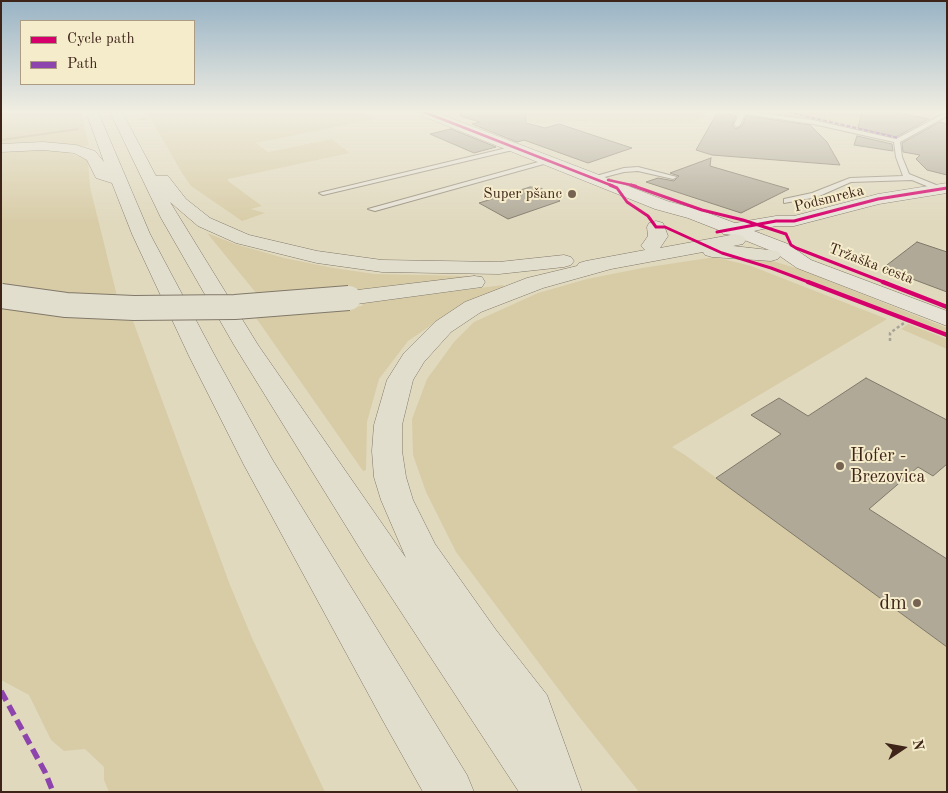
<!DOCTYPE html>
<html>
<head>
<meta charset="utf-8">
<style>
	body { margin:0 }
	#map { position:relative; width:948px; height:793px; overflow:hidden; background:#e0d9be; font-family:"Old Standard TT",serif }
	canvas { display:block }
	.frame { position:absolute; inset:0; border:2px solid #3d2318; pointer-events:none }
	.legend { position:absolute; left:20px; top:20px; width:175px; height:65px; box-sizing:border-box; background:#f5eccb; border:1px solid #ab9c83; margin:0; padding:6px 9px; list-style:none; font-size:15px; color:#3d2318 }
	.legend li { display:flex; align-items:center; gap:10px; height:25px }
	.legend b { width:25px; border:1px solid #ab9c83 }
	.north { position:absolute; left:878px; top:723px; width:50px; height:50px; -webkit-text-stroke:4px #f5eccb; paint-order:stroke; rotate:78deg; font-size:14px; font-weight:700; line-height:20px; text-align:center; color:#3d2318 }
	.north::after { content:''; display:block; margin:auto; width:18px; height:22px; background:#3d2318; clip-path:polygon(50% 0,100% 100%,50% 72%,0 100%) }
</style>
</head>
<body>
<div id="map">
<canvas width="948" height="793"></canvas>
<div class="frame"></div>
<ul class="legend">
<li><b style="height:6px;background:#d6006c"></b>Cycle path</li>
<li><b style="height:6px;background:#8e44ad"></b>Path</li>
</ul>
<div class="north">N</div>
</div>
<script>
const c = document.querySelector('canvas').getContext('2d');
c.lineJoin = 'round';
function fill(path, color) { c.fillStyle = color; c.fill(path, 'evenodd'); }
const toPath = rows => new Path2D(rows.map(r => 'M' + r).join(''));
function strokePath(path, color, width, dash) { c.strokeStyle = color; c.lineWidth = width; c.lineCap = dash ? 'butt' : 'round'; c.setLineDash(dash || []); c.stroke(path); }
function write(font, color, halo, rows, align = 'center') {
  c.font = font + ' "Old Standard TT",serif'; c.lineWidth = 4; c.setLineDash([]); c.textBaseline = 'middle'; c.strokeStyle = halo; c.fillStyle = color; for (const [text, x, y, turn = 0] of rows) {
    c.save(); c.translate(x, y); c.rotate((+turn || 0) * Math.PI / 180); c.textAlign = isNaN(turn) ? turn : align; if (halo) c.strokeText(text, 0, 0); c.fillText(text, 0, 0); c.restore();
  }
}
fill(toPath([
	[1,112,81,112,89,146,1,147],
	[147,112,364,112,375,119,256,143,268,152,332,139,350,153,228,179,228,181,262,206,251,209,265,213,242,221,191,186,182,173],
	[498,112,706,112,702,118,694,123,558,122,535,124],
	[748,112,864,112,884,133,878,134,822,121],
	[39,148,61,150,88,160,90,187,118,300,1,284,1,151],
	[207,233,235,244,284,258,333,268,375,274,469,276,471,278,423,285,261,299],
	[743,256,766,259,802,270,947,328,947,333],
	[715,257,751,266,887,319,672,447,685,455,947,647,947,792,639,792,577,714,456,552,426,492,413,455,412,419,427,379,454,342,474,322,538,293,587,279,642,268],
	[503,285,504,287,446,315,408,341,379,379,367,422,366,470,363,471,254,315,362,306,363,303],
	[1,308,67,316,133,321,230,585,252,638,325,792,109,792,104,780,104,767,85,749,64,751,51,740,29,695,1,680],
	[908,324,947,339,947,349,901,329]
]), '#d8cca7');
fill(toPath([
	[140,118,146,118,148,119,139,120,140,118],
	[78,128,79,130,1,141,1,139,78,128]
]), '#c0b190');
const building = toPath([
	[461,112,525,112,526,123,545,128,559,124,632,148,588,163,524,140,517,142,472,124,480,122,460,116,461,112],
	[862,112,895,112,929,119,896,137,858,128,862,112],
	[717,113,736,115,732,126,736,129,742,126,746,116,810,125,827,142,840,165,712,155,696,150,717,113],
	[940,122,947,124,947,175,927,170,916,159,920,155,903,152,902,143,940,122],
	[451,129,496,147,474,153,430,134,451,129],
	[857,136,892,144,893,151,854,145,857,136],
	[711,158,710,166,789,189,741,213,646,182,658,178,674,181,679,176,670,173,711,158],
	[530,187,541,188,560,201,508,219,479,203,530,187],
	[917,242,947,252,947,292,883,268,917,242],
	[866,378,947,420,947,464,933,476,918,467,869,509,947,559,947,647,716,478,781,434,751,415,779,398,808,416,866,378]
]);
fill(building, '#b0a998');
strokePath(building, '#807869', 1);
const lane = toPath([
	[737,112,751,112,813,120,896,139,947,112,947,116,900,142,902,157,909,174,946,189,939,191,912,180,851,182,817,197,784,203,784,199,812,193,850,178,903,176,896,157,894,142,813,124,745,114,740,125,737,127,734,125,739,114,737,112],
	[515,146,518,148,517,149,323,195,319,193,515,146],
	[549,159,552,161,551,162,375,211,368,209,549,159],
	[638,167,677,177,673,179,638,171,624,172,593,180,589,178,624,168,638,167]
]);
const secondary = toPath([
	[418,112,435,112,667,201,700,210,735,223,776,216,794,216,878,194,947,183,947,193,879,204,794,226,776,226,754,231,788,244,811,260,947,311,947,326,797,268,774,252,732,235,723,234,721,231,688,218,655,209,420,115,418,112]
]);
const highway = toPath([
	[86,112,98,112,150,234,215,356,272,459,467,775,474,792,423,792,382,719,244,465,189,356,132,234,112,183,96,178,87,160,74,153,43,150,1,152,1,144,43,142,76,145,95,151,104,162,86,112],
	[110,112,122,112,156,176,168,176,186,199,210,218,249,235,317,251,382,260,499,262,564,255,571,257,574,261,571,265,564,267,499,274,382,272,317,263,236,243,198,226,170,202,258,345,406,558,381,500,374,477,372,451,374,425,387,380,404,353,435,322,465,302,527,278,577,266,579,263,586,261,645,250,641,246,648,236,647,227,649,223,656,221,663,223,668,236,660,248,736,234,743,236,746,240,743,244,733,246,778,251,781,255,778,259,771,261,712,257,705,255,703,252,611,269,543,288,481,312,451,332,424,362,413,380,402,425,402,451,406,477,413,500,435,544,496,630,547,695,582,792,519,792,367,560,234,345,161,218,110,112],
	[474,276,482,277,485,282,482,287,349,305,341,303,338,298,341,293,349,291,474,276]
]);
strokePath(lane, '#978f7f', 2);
strokePath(secondary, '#807869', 1);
strokePath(highway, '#807869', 1);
strokePath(toPath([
	[890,341,890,333,904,323]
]), '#a8a397', 2.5, [3, 2.5]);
fill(lane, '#e6e2d5');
fill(secondary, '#e6e2d5');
fill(highway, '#e2dece');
const highwayBridge = toPath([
	[1,296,66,305,134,308,235,307,349,298]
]);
strokePath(highwayBridge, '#807869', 26, []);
strokePath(highwayBridge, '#e2dece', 24);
strokePath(toPath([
	[788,112,899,138]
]), '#8e44ad', 2, [4, 2]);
strokePath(toPath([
	[1,691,45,772,53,792]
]), '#8e44ad', 5.5, [11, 5.5]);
strokePath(toPath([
	[424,112,613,186],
	[608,180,636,186]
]), '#d6006c', 2.5);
strokePath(toPath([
	[610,185,617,188,627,202,648,216,656,227,665,227,722,253,771,268,811,283],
	[631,185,702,210,743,220,786,234,791,245,796,248,886,283],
	[717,232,776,221,794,221,878,199,947,188]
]), '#d6006c', 3);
strokePath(toPath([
	[808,282,947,335],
	[883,282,947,307]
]), '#d6006c', 4.5);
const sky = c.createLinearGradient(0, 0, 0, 223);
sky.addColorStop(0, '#98b3c5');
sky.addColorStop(0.5, '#f1eee2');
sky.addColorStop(1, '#f1eee200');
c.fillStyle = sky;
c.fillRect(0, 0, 948, 223);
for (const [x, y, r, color] of [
	[572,194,5,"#766352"],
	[840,466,5,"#766352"],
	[917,603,5,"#766352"]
]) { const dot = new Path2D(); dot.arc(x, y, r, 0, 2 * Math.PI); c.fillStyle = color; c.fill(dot); strokePath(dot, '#f5eccb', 2); }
write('15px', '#3d2318', '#f5eccb', [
	["Super pšanc",562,194]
], 'right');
write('15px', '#3d2318', '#f5eccb', [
	["Podsmreka",829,199,-14],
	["Tržaška cesta",871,264,21]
]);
write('18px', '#3d2318', '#f5eccb', [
	["Hofer -",850,456],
	["Brezovica",850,477]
], 'left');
write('21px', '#3d2318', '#f5eccb', [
	["dm",907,603]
], 'right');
</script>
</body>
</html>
